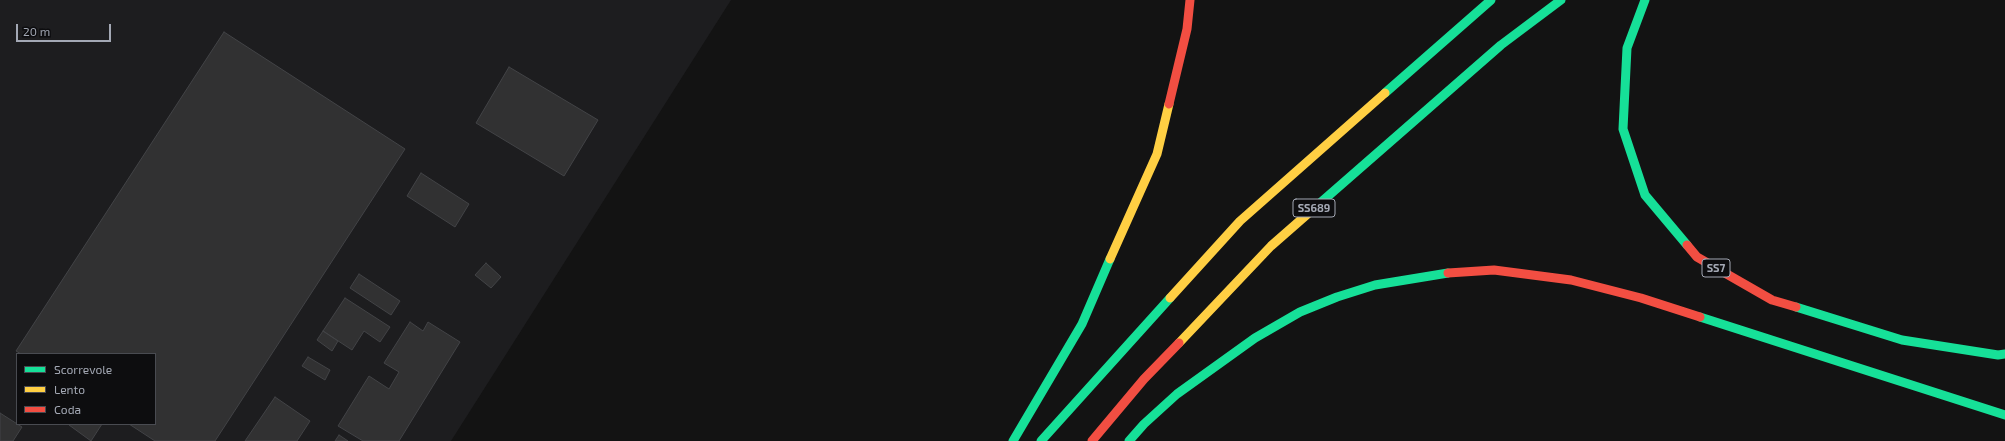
<!DOCTYPE html>
<html>
<head>
<meta charset="utf-8">
<style>
	body { margin:0 }
	#map { position:relative; width:2005px; height:441px; overflow:hidden; background:#131313; font-family:"Exo 2",sans-serif }
	canvas { display:block }
	.legend { position:absolute; left:16px; top:353px; width:140px; height:72px; box-sizing:border-box; background:#0d0d0f; border:1px solid #494b51; margin:0; padding:5px 7px; list-style:none; font-size:12px; color:#a3a8b4 }
	.legend li { display:flex; align-items:center; gap:8px; height:20px }
	.legend b { width:20px; border:1px solid #494b51 }
	.scale { position:absolute; left:16px; top:24px; width:95px; height:18px; box-sizing:border-box; border:2px solid #a3a8b4; border-top:0; padding-left:5px; font-size:12px; line-height:14px; white-space:nowrap; color:#a3a8b4; -webkit-text-stroke:3px #0d0d0f; paint-order:stroke }
</style>
</head>
<body>
<div id="map">
<canvas width="2005" height="441"></canvas>
<ul class="legend">
<li><b style="height:5px;background:#16e098"></b>Scorrevole</li>
<li><b style="height:5px;background:#ffcf43"></b>Lento</li>
<li><b style="height:5px;background:#f24e42"></b>Coda</li>
</ul>
<div class="scale">20 m</div>
</div>
<script>
const c = document.querySelector('canvas').getContext('2d');
c.lineJoin = 'round';
function fill(path, color) { c.fillStyle = color; c.fill(path, 'evenodd'); }
const toPath = rows => new Path2D(rows.map(r => 'M' + r).join(''));
function strokePath(path, color, width, dash) { c.strokeStyle = color; c.lineWidth = width; c.lineCap = dash ? 'butt' : 'round'; c.setLineDash(dash || []); c.stroke(path); }
function write(font, color, halo, rows, align = 'center') {
  c.font = font + ' "Exo 2",sans-serif'; c.lineWidth = 3.5; c.setLineDash([]); c.textBaseline = 'middle'; c.strokeStyle = halo; c.fillStyle = color; for (const [text, x, y, turn = 0] of rows) {
    c.save(); c.translate(x, y); c.rotate((+turn || 0) * Math.PI / 180); c.textAlign = isNaN(turn) ? turn : align; if (halo) c.strokeText(text, 0, 0); c.fillText(text, 0, 0); c.restore();
  }
}
fill(toPath([
	[0,0,731,0,451,441,0,441],
	[17,354,155,354,155,424,17,424]
]), '#1d1d1f');
const building = toPath([
	[224,32,405,149,215,441,155,441,129,424,155,424,155,354,21,354,16,351,224,32],
	[509,67,598,120,564,176,476,123,509,67],
	[421,173,469,204,455,227,407,196,421,173],
	[486,263,501,277,491,288,475,275,486,263],
	[359,274,400,301,391,315,350,288,359,274],
	[345,298,390,327,380,342,364,331,352,350,323,331,345,298],
	[410,322,423,331,428,322,460,342,399,441,363,441,338,426,369,376,389,389,399,372,384,363,410,322],
	[323,331,338,341,332,351,317,340,323,331],
	[308,357,330,370,325,380,302,366,308,357],
	[275,397,310,421,297,441,245,441,275,397],
	[0,413,22,427,13,441,0,441,0,413],
	[70,424,102,424,91,441,69,425,70,424],
	[339,435,348,441,335,441,339,435]
]);
fill(building, '#313132');
strokePath(building, '#424346', 1);
strokePath(toPath([
	[1645,0,1627,48,1623,129,1645,195,1687,245],
	[1385,93,1491,0],
	[1319,204,1501,45,1561,0],
	[1796,307,1902,340,1998,355,2005,354],
	[1700,317,2005,415],
	[1013,441,1082,324,1110,259],
	[1041,441,1170,298],
	[1129,441,1144,424,1177,394,1255,338,1300,312,1337,297,1375,285,1448,273]
]), '#16e098', 9);
strokePath(toPath([
	[1110,259,1157,154,1169,104],
	[1170,298,1240,221,1385,93],
	[1179,343,1271,246,1319,204]
]), '#ffcf43', 9);
strokePath(toPath([
	[1169,104,1187,29,1190,0],
	[1687,245,1697,257,1772,300,1796,307],
	[1448,273,1494,270,1571,280,1641,298,1700,317],
	[1092,441,1144,379,1179,343]
]), '#f24e42', 9);
for (const [x, y, w] of [
	[1314,208,42],
	[1716,268,28]
]) { const box = new Path2D(); box.roundRect(x - w / 2, y - 9, w, 18, 3); c.fillStyle = '#0d0d0f'; c.fill(box); strokePath(box, '#a3a8b4', 1); }
write('bold 11px', '#a3a8b4', null, [
	["SS689",1314,208],
	["SS7",1716,268]
]);
</script>
</body>
</html>
